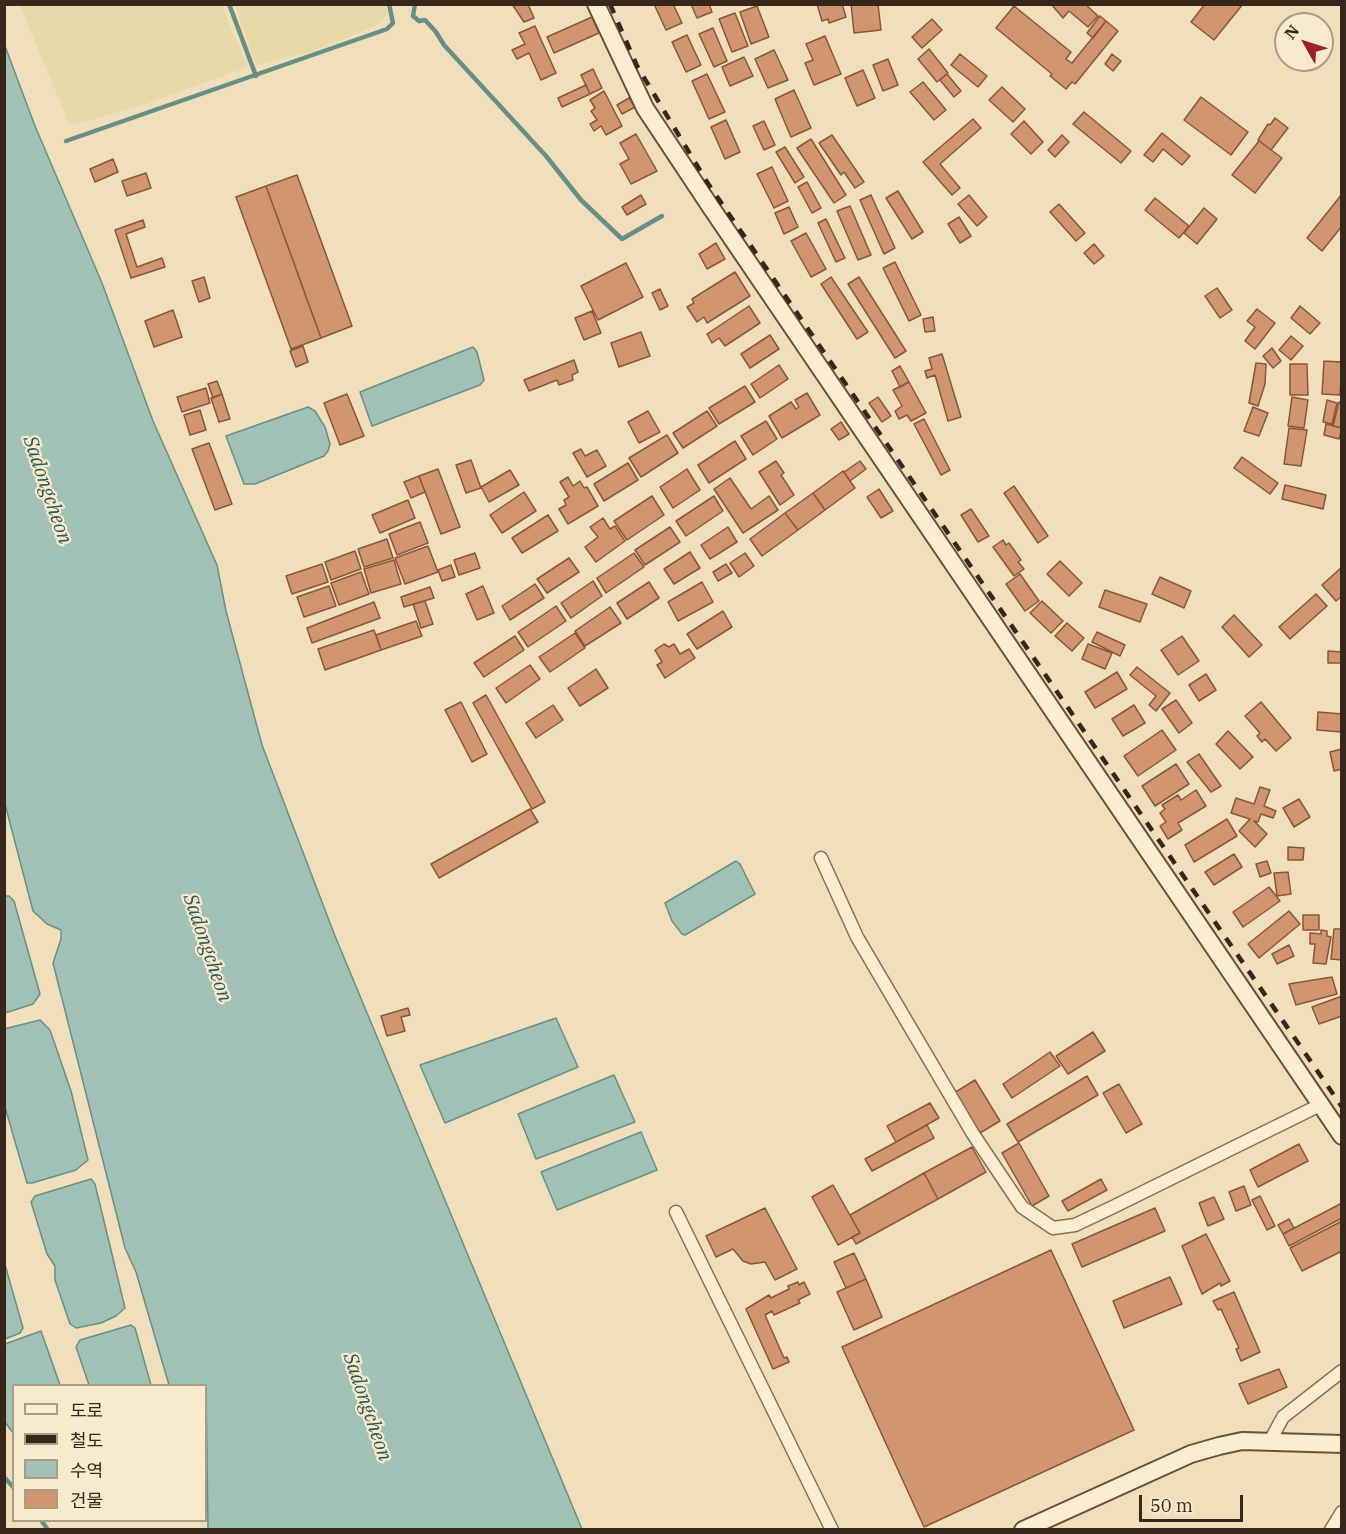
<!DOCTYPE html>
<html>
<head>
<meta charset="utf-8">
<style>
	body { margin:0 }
	#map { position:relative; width:1346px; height:1534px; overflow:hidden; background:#f1dfbc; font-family:"IBM Plex Serif","Noto Sans KR",serif }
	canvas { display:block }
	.frame { position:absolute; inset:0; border:6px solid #37271b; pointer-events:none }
	.legend { position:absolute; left:12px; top:1384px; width:195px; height:138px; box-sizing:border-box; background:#f8eacc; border:2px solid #ab9c85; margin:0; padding:8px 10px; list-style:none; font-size:18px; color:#37271b }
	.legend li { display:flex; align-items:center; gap:12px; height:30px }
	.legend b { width:30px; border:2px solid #ab9c85 }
	.north { position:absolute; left:1274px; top:12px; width:60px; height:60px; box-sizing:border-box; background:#f8eacc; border:2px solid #ab9c85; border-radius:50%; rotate:309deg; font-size:16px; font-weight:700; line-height:24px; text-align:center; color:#37271b }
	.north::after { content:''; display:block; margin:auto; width:21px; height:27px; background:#9c2126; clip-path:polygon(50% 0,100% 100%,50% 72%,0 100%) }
	.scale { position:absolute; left:1139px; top:1495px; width:104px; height:27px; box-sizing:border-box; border:3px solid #37271b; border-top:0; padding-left:8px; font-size:18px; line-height:21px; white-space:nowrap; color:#37271b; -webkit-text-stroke:4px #f8eacc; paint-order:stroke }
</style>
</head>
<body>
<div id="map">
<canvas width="1346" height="1534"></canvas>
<div class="frame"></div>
<ul class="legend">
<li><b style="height:8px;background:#fbedd0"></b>도로</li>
<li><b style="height:8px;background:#37271b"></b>철도</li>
<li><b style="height:16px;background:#a1c1b7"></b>수역</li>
<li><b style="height:16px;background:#d19570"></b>건물</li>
</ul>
<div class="north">N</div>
<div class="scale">50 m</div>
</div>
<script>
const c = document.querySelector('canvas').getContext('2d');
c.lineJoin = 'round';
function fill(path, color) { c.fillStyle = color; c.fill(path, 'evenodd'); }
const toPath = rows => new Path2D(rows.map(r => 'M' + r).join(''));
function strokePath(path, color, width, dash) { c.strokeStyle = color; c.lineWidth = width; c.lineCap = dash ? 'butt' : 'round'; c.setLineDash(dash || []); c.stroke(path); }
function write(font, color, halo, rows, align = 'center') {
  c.font = font + ' "IBM Plex Serif",serif'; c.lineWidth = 4.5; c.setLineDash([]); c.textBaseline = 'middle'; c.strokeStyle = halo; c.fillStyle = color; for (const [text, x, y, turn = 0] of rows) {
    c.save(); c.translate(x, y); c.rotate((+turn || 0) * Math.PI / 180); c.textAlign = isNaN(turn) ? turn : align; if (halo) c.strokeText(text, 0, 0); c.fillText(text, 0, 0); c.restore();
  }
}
fill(toPath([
	[20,5,221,5,248,67,146,104,70,126],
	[235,5,385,5,388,14,376,26,311,52,256,65]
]), '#e7daa9');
const water = toPath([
	[5,46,35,126,102,283,153,421,217,565,226,611,262,745,335,936,582,1529,208,1529,206,1386,169,1385,136,1272,125,1248,53,963,61,939,61,930,47,924,33,911,5,804,5,46],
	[473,347,477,352,484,380,480,385,372,426,360,392,473,347],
	[308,407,315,411,325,427,330,444,328,451,324,456,255,484,244,484,226,436,308,407],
	[736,861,740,864,755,894,685,935,682,934,672,921,665,903,736,861],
	[5,896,9,896,14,901,40,994,33,1004,5,1013,5,896],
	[556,1018,578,1067,445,1123,420,1065,556,1018],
	[40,1020,50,1030,71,1091,88,1160,76,1170,32,1183,27,1183,5,1107,4,1029,40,1020],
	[614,1075,635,1122,536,1159,518,1114,614,1075],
	[641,1132,657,1170,557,1210,541,1172,641,1132],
	[91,1179,95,1184,125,1308,116,1316,101,1323,76,1328,70,1324,55,1280,55,1266,47,1254,31,1202,35,1196,91,1179],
	[4,1261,23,1328,20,1333,5,1339,4,1261],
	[131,1325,135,1328,151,1385,89,1385,76,1347,80,1340,131,1325],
	[41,1331,60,1385,14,1386,13,1433,5,1422,5,1344,41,1331]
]);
fill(water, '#a1c1b7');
strokePath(water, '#688f84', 1.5);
strokePath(toPath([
	[229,4,256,76],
	[415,4,413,16,419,21,425,20,436,32,444,45,546,156,581,200,622,239,662,216],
	[66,141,387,29,393,23,389,4],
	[4,1477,14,1488],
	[41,1520,48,1530]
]), '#688f84', 4.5);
const building = toPath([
	[512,4,528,4,534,18,524,22,512,4],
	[654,4,673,4,682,23,666,30,654,4],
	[691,4,709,4,712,12,697,18,691,4],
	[817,4,842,4,846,17,829,23,828,19,822,21,817,4],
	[851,4,878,4,881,30,854,33,851,4],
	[1051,4,1085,4,1098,16,1088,27,1069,11,1063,18,1051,4],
	[1205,4,1243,4,1214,40,1191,22,1205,4],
	[757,6,769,37,751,44,740,12,757,6],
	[1014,6,1071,52,1066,59,1072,63,1106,21,1118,31,1075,84,1072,82,1066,89,1050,76,1052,74,996,28,1014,6],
	[735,13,748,46,732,52,719,19,735,13],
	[1100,16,1106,21,1093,38,1087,33,1100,16],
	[592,17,599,33,554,53,547,37,592,17],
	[932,19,942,30,922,48,912,37,932,19],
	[535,26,556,73,541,80,529,53,517,59,512,50,525,44,519,33,535,26],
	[713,28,727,61,714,67,699,34,713,28],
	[687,35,701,65,686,72,672,42,687,35],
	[825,36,841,74,814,85,805,63,813,60,806,44,825,36],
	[929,49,948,73,937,82,918,59,929,49],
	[774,50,788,80,768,88,755,59,774,50],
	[960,54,987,76,978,87,951,65,960,54],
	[1112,54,1121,61,1113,71,1105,64,1112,54],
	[744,57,753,76,730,86,722,67,744,57],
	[888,59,898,85,883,91,873,65,888,59],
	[593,69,602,88,590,94,581,75,593,69],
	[863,70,875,98,857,106,845,78,863,70],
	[707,74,725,112,709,119,692,81,707,74],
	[947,74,961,91,954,97,940,80,947,74],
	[923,82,946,110,934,120,910,92,923,82],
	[586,85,590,94,562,107,558,98,586,85],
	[1002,87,1025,109,1013,122,989,100,1002,87],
	[794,90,811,128,791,137,775,99,794,90],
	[604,91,622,126,606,135,601,126,594,131,590,124,597,120,591,111,595,108,590,100,604,91],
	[1201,97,1248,132,1231,155,1184,120,1201,97],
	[629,98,635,107,622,114,617,105,629,98],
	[1084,112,1131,151,1121,163,1073,124,1084,112],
	[1275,118,1288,128,1271,150,1258,140,1268,124,1270,125,1275,118],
	[973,119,981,128,940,164,960,188,952,195,923,162,973,119],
	[726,120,740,152,725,159,711,127,726,120],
	[764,121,775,145,764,150,753,126,764,121],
	[1024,121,1043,142,1031,154,1011,134,1024,121],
	[1162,133,1190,156,1182,165,1163,149,1153,162,1144,155,1162,133],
	[636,134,657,171,631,184,620,164,629,159,620,143,636,134],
	[832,135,864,182,855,188,844,172,841,175,819,143,832,135],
	[1062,135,1069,142,1055,157,1048,150,1062,135],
	[811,139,846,195,834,203,797,148,811,139],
	[1259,141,1282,158,1255,193,1232,175,1259,141],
	[785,147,804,177,795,183,776,152,785,147],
	[113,159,118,172,95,182,90,169,113,159],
	[772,167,788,201,774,208,757,174,772,167],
	[146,173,151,188,127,196,122,181,146,173],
	[297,175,352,326,321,338,266,186,297,175],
	[807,182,821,208,812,213,798,187,807,182],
	[266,186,321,338,291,349,236,197,266,186],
	[898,191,923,232,912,239,886,198,898,191],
	[1342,194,1342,226,1322,251,1307,238,1342,194],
	[641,195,646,204,627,215,622,207,641,195],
	[871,195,895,248,884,254,860,200,871,195],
	[969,195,987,217,977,226,958,204,969,195],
	[1155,198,1189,226,1179,238,1145,210,1155,198],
	[1059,204,1085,233,1076,241,1050,212,1059,204],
	[850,206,871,255,858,260,837,211,850,206],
	[789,207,798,227,784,234,775,213,789,207],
	[1204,208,1217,219,1197,244,1184,233,1204,208],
	[959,217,971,236,960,243,948,224,959,217],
	[826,219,845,258,836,262,818,223,826,219],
	[143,220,145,227,126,234,137,267,162,258,165,267,131,278,115,230,143,220],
	[806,233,826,269,811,277,791,241,806,233],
	[716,243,725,259,707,269,699,254,716,243],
	[1094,244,1104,256,1094,264,1084,253,1094,244],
	[895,262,921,315,909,321,883,268,895,262],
	[626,263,643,297,598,320,581,286,626,263],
	[735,272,750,296,707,323,704,317,697,322,687,307,694,303,692,299,735,272],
	[204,277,210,298,199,302,192,281,204,277],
	[831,277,868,332,857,339,821,284,831,277],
	[859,277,906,351,895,358,848,284,859,277],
	[1217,288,1232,310,1220,318,1205,296,1217,288],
	[660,289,668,306,660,310,652,293,660,289],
	[749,306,760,323,725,346,719,338,712,343,707,334,749,306],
	[1300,306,1320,323,1310,334,1291,318,1300,306],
	[1257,309,1275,323,1255,349,1245,341,1255,327,1247,321,1257,309],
	[173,310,182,337,154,347,145,321,173,310],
	[592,311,601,333,584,340,575,318,592,311],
	[933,317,935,331,925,332,923,319,933,317],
	[641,332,650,356,619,367,611,343,641,332],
	[770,335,779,349,750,368,741,354,770,335],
	[1291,336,1303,346,1291,360,1279,350,1291,336],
	[303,346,308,362,296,367,290,351,303,346],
	[1272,348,1281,361,1273,368,1263,356,1272,348],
	[942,354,961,417,948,421,935,375,927,378,925,371,932,369,929,358,942,354],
	[574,360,578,372,572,375,573,380,559,385,557,380,529,391,524,380,574,360],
	[1324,361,1342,362,1340,395,1322,394,1324,361],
	[1256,363,1266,364,1265,384,1258,406,1249,403,1256,363],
	[1290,364,1307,364,1308,395,1290,395,1290,364],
	[779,365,788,379,760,398,751,384,779,365],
	[900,366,909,382,900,387,892,371,900,366],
	[217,381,222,394,213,398,208,384,217,381],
	[909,382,926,413,911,421,907,415,899,419,895,411,902,406,893,390,909,382],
	[745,386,755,402,719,424,709,408,745,386],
	[206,388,210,403,182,412,177,397,206,388],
	[807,393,820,415,782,438,769,416,791,402,796,409,799,407,795,400,807,393],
	[222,394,230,419,219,422,211,398,222,394],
	[347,394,364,436,340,445,324,403,347,394],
	[878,397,891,416,882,422,869,403,878,397],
	[1292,397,1308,400,1304,428,1288,426,1292,397],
	[1327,400,1337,403,1332,424,1323,422,1327,400],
	[1339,402,1342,403,1342,428,1333,426,1339,402],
	[1253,407,1268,413,1259,436,1244,431,1253,407],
	[200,410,206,430,190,435,184,415,200,410],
	[648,411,660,432,639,443,628,422,648,411],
	[707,411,717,426,683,448,673,433,707,411],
	[924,419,950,470,941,475,914,424,924,419],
	[766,421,777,439,753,455,741,436,766,421],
	[841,422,849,434,839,440,831,429,841,422],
	[1326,424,1342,428,1339,439,1324,435,1326,424],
	[1289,428,1307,430,1301,466,1284,464,1289,428],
	[667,435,678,453,641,477,629,458,667,435],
	[735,441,746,459,709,483,698,465,735,441],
	[209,443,232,504,215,510,192,449,209,443],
	[581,449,585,456,597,450,606,466,587,477,573,453,581,449],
	[1242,457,1278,483,1270,494,1234,468,1242,457],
	[471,460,481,488,466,493,456,465,471,460],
	[776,461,784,473,781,475,794,495,780,505,759,472,776,461],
	[860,461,866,469,850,481,844,472,860,461],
	[628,463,638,480,604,501,594,484,628,463],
	[438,469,460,527,441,534,419,476,438,469],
	[687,469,700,490,673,508,660,487,687,469],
	[510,470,519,485,489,502,481,487,510,470],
	[843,471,855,488,825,510,813,493,843,471],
	[419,476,425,492,411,498,404,482,419,476],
	[568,477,573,486,580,481,584,488,587,487,598,506,568,524,559,509,566,505,564,500,569,497,560,482,568,477],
	[730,478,751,509,769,496,778,510,743,533,714,489,730,478],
	[1285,485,1326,495,1323,509,1282,499,1285,485],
	[1014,486,1048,536,1038,543,1004,493,1014,486],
	[879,489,893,511,881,518,867,497,879,489],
	[524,492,536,511,502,533,490,515,524,492],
	[813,493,825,510,798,530,785,513,813,493],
	[652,496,664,515,627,540,614,521,652,496],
	[714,496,723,511,686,536,676,521,714,496],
	[408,500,415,518,380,533,372,515,408,500],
	[971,509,989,536,978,542,961,515,971,509],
	[785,513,798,530,762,556,750,539,785,513],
	[548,515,558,531,522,553,512,538,548,515],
	[603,518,610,529,615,526,625,541,596,562,585,547,598,537,590,527,603,518],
	[420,522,428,543,397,555,389,534,420,522],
	[670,527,680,542,645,565,635,550,670,527],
	[728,527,737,542,710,559,701,545,728,527],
	[387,539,393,558,364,567,358,549,387,539],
	[1003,540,1006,545,1009,543,1021,560,1018,562,1024,569,1014,576,993,547,1003,540],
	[428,546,438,572,405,584,395,558,428,546],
	[355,551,361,569,331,580,325,562,355,551],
	[690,552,700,568,674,584,664,569,690,552],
	[475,553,480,568,459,575,454,560,475,553],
	[634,553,644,567,606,593,597,578,634,553],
	[745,553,754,566,739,577,730,563,745,553],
	[569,558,579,572,547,593,537,579,569,558],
	[394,560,401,584,371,593,364,569,394,560],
	[1060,561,1082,583,1069,596,1047,574,1060,561],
	[322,564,328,582,292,594,286,576,322,564],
	[726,564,732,573,718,581,713,572,726,564],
	[451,565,455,577,442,581,438,570,451,565],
	[1342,567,1342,596,1336,601,1322,585,1342,567],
	[361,572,369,594,339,605,331,583,361,572],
	[1020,574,1039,601,1025,611,1006,584,1020,574],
	[1160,577,1191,591,1184,608,1152,594,1160,577],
	[593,581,602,596,571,618,561,603,593,581],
	[649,582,659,598,627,619,617,603,649,582],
	[702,582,713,602,678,621,668,602,702,582],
	[535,584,544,598,510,620,502,606,535,584],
	[329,586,336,606,304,617,297,597,329,586],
	[483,586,494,613,477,620,466,594,483,586],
	[430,587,434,598,404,607,401,597,430,587],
	[1105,590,1147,604,1140,622,1099,607,1105,590],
	[1316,594,1327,606,1290,639,1279,627,1316,594],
	[425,601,433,624,421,628,413,604,425,601],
	[1042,601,1063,621,1051,633,1030,613,1042,601],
	[374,602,380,618,312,643,307,628,374,602],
	[556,606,566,621,528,647,518,632,556,606],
	[610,607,621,623,585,646,575,631,610,607],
	[723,611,732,627,697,649,687,634,723,611],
	[1234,615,1262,645,1249,657,1222,627,1234,615],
	[416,621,422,636,381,650,376,635,416,621],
	[1067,623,1084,638,1072,651,1055,636,1067,623],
	[374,630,381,650,325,670,318,649,374,630],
	[1097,632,1125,645,1120,656,1092,642,1097,632],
	[575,633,585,648,550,672,539,657,575,633],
	[515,636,524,650,484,677,474,663,515,636],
	[1182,636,1199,661,1178,675,1161,650,1182,636],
	[664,644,669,647,674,644,680,654,689,649,695,658,665,678,657,665,662,662,655,650,664,644],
	[1088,644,1112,653,1105,669,1082,659,1088,644],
	[1328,651,1342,652,1342,663,1328,663,1328,651],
	[530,665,540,679,506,703,496,688,530,665],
	[1137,667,1170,693,1156,711,1149,705,1156,696,1130,675,1137,667],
	[596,669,608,688,580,706,568,688,596,669],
	[1117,672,1127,689,1095,708,1085,692,1117,672],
	[1206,674,1216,690,1199,701,1189,685,1206,674],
	[486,695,545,802,532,809,473,703,486,695],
	[1176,700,1192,723,1179,733,1162,709,1176,700],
	[461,702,487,754,472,762,445,710,461,702],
	[1261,702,1291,738,1276,751,1265,739,1262,742,1257,736,1260,733,1245,716,1261,702],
	[553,705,563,720,536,738,526,723,553,705],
	[1134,705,1145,723,1123,736,1112,719,1134,705],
	[1318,712,1342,714,1342,732,1317,730,1318,712],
	[1162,730,1176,750,1138,776,1124,756,1162,730],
	[1228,731,1253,757,1240,769,1216,744,1228,731],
	[1342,749,1342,769,1334,771,1330,752,1342,749],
	[1199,754,1221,786,1211,792,1187,762,1199,754],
	[1176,764,1189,784,1155,806,1142,786,1176,764],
	[1260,787,1270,790,1264,806,1276,811,1273,818,1261,814,1258,822,1254,821,1267,834,1255,847,1239,831,1250,819,1231,813,1236,798,1254,804,1260,787],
	[1196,790,1206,806,1178,823,1182,830,1168,839,1160,826,1166,822,1160,813,1165,809,1162,805,1178,795,1181,800,1196,790],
	[1299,799,1310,817,1294,827,1283,808,1299,799],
	[530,809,538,822,439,878,431,864,530,809],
	[1227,819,1237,836,1194,862,1185,845,1227,819],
	[1288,847,1304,848,1303,860,1288,860,1288,847],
	[1234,854,1242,867,1214,885,1205,872,1234,854],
	[1267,861,1271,873,1260,877,1256,864,1267,861],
	[1288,872,1291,894,1277,896,1274,873,1288,872],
	[1269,887,1280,901,1243,927,1233,912,1269,887],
	[1289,911,1300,924,1259,958,1248,944,1289,911],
	[1303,915,1319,915,1319,930,1303,930,1303,915],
	[1334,929,1342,929,1342,960,1331,959,1334,929],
	[1321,930,1327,931,1327,936,1331,937,1326,964,1313,963,1315,944,1310,944,1310,933,1321,934,1321,930],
	[1289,945,1294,956,1277,964,1272,954,1289,945],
	[1332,977,1337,994,1296,1005,1289,984,1332,977],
	[1342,996,1342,1016,1319,1024,1312,1007,1342,996],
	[408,1008,410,1015,401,1017,405,1031,387,1036,381,1016,408,1008],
	[1093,1032,1105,1051,1068,1074,1056,1056,1093,1032],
	[1050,1052,1060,1066,1012,1098,1003,1084,1050,1052],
	[1087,1076,1098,1095,1018,1142,1007,1124,1087,1076],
	[975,1080,1000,1121,980,1133,954,1093,975,1080],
	[1119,1084,1142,1124,1126,1133,1103,1093,1119,1084],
	[930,1103,939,1118,896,1142,887,1126,930,1103],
	[927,1125,934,1138,872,1171,865,1159,927,1125],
	[1019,1143,1049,1196,1032,1206,1002,1153,1019,1143],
	[1299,1144,1308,1161,1258,1187,1250,1170,1299,1144],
	[972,1147,986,1172,938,1199,924,1173,972,1147],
	[924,1173,938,1199,856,1244,852,1237,860,1233,850,1215,924,1173],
	[1101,1179,1107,1190,1068,1211,1062,1201,1101,1179],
	[833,1185,860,1233,838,1245,812,1197,833,1185],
	[1244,1186,1251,1205,1236,1211,1229,1192,1244,1186],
	[1260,1196,1275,1226,1267,1230,1252,1200,1260,1196],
	[1214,1197,1224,1219,1208,1226,1199,1203,1214,1197],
	[1342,1203,1342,1218,1289,1246,1283,1234,1342,1203],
	[765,1208,797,1269,775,1280,765,1262,751,1264,743,1261,733,1249,716,1257,706,1236,765,1208],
	[1155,1208,1165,1231,1082,1267,1072,1244,1155,1208],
	[1289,1219,1294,1228,1283,1234,1278,1225,1289,1219],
	[1342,1221,1342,1251,1302,1271,1290,1248,1342,1221],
	[1206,1234,1230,1281,1221,1286,1220,1283,1202,1294,1182,1246,1206,1234],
	[1051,1250,1134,1430,924,1527,842,1347,1051,1250],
	[854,1253,866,1279,846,1288,834,1262,854,1253],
	[1170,1277,1182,1304,1124,1328,1113,1301,1170,1277],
	[866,1279,882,1317,854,1330,837,1292,866,1279],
	[798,1282,799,1285,804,1282,810,1294,798,1300,800,1303,774,1315,772,1311,765,1315,784,1358,787,1357,789,1362,773,1369,746,1309,769,1295,771,1298,789,1289,788,1286,798,1282],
	[1234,1292,1260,1352,1241,1361,1236,1349,1239,1348,1221,1309,1218,1310,1213,1301,1234,1292],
	[1279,1369,1287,1387,1248,1404,1239,1384,1279,1369]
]);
fill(building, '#d19570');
strokePath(building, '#8a5639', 1.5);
const street = toPath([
	[821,858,857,937,973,1134,1022,1207,1053,1228,1075,1225,1113,1207,1320,1105],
	[676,1212,832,1530],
	[1270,1441,1283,1417,1342,1371],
	[1331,1530,1342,1512]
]);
const secondary = toPath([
	[596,4,645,108,710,206,1342,1136],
	[1023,1530,1191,1454,1219,1446,1242,1441,1342,1444]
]);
strokePath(street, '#896f55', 15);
strokePath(secondary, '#6b5038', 20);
strokePath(street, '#fbedd0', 12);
strokePath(secondary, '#fbedd0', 16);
strokePath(toPath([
	[610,4,637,66,707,182,1342,1107]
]), '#37271b', 4.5, [10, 10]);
write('italic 20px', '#295854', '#f8eacc', [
	["Sadongcheon",47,490,71],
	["Sadongcheon",207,948,71],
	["Sadongcheon",367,1407,71]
]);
</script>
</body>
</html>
